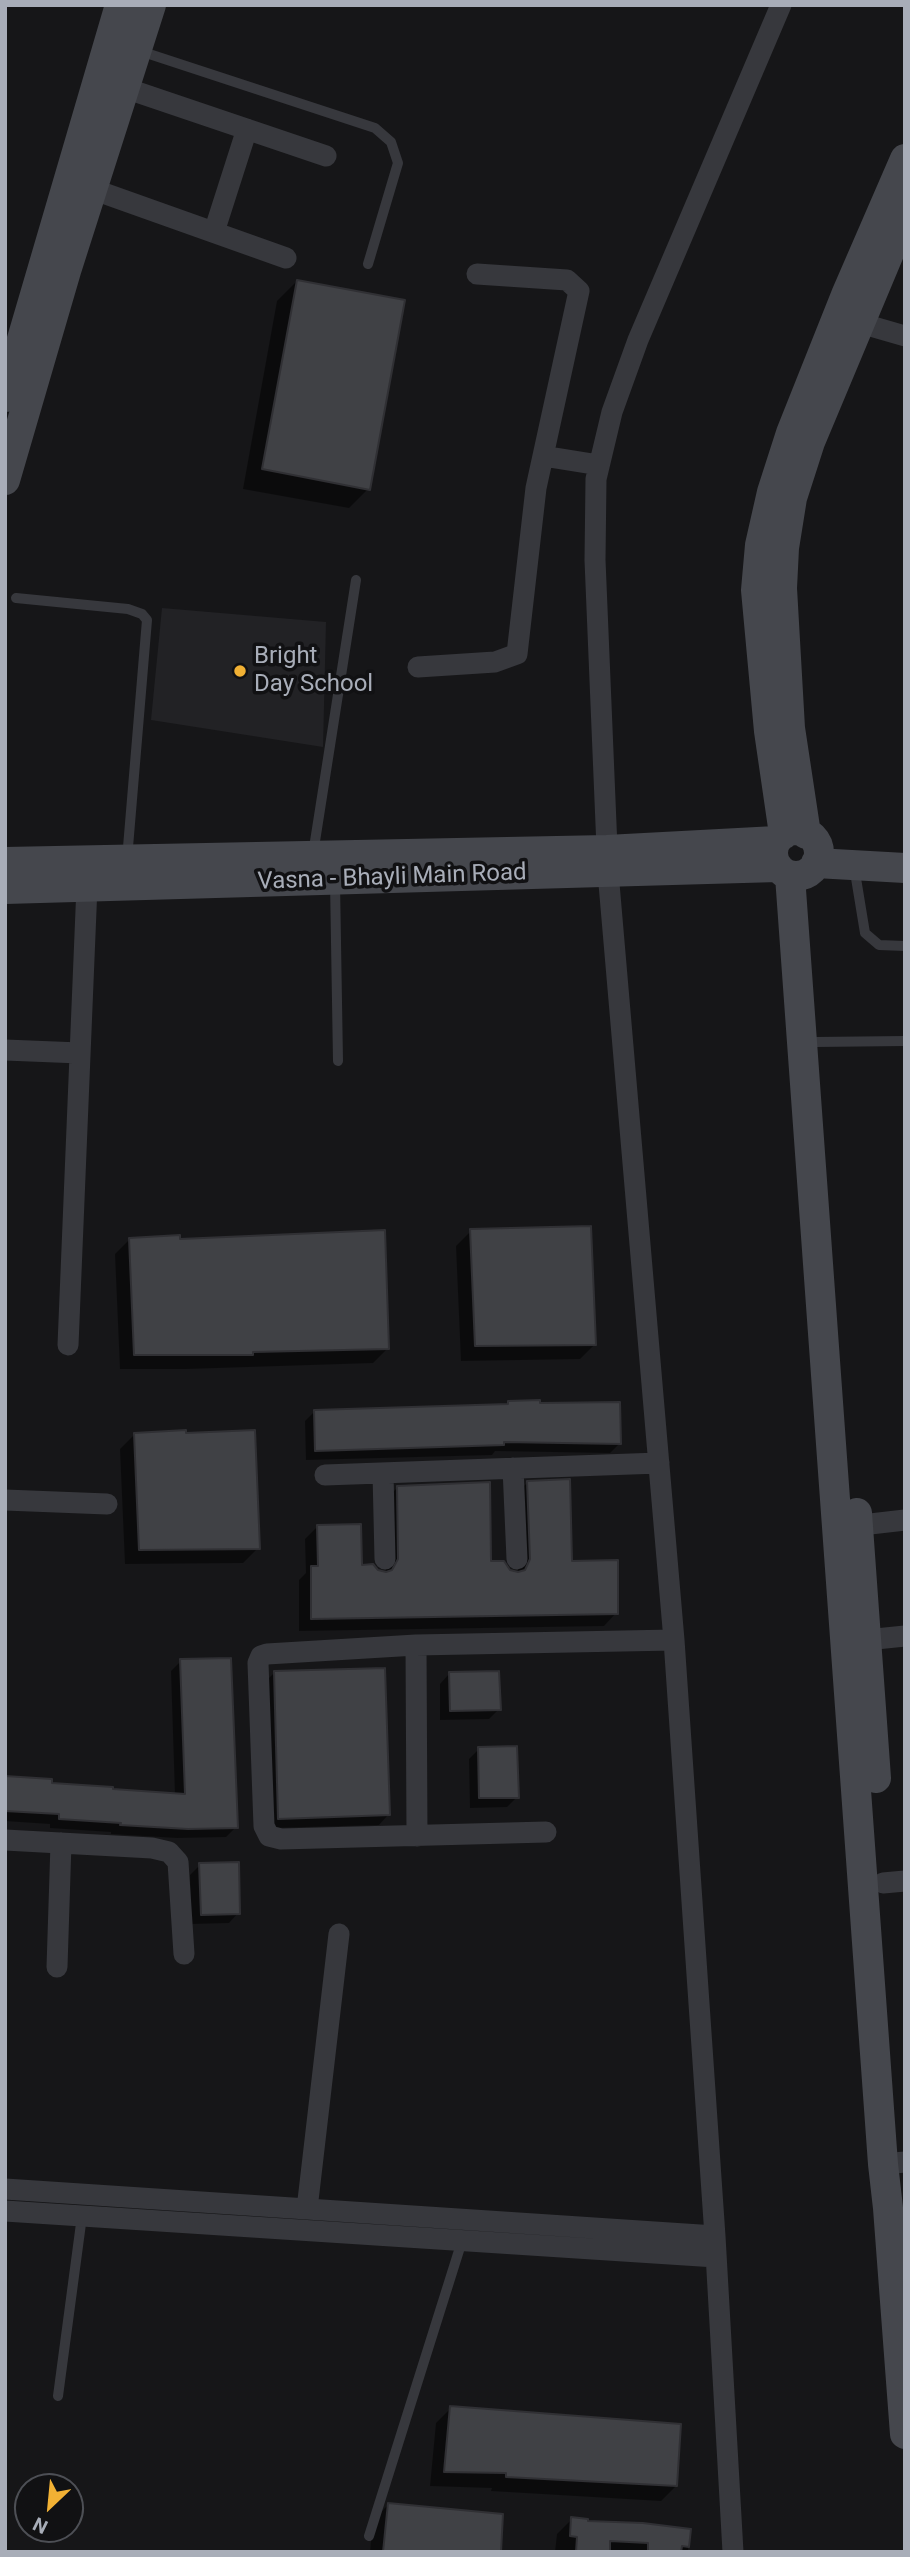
<!DOCTYPE html>
<html>
<head>
<meta charset="utf-8">
<style>
	body { margin:0 }
	#map { position:relative; width:910px; height:2557px; overflow:hidden; background:#161618; font-family:Roboto,sans-serif }
	canvas { display:block }
	.frame { position:absolute; inset:0; border:7px solid #a8adb8; pointer-events:none }
	.north { position:absolute; left:14px; top:2473px; width:70px; height:70px; box-sizing:border-box; background:#111113; border:2px solid #4d4f55; border-radius:50%; rotate:206deg; font-size:19px; font-weight:700; line-height:28px; text-align:center; color:#a8adb8 }
	.north::after { content:''; display:block; margin:auto; width:24px; height:32px; background:#f2b134; clip-path:polygon(50% 0,100% 100%,50% 72%,0 100%) }
</style>
</head>
<body>
<div id="map">
<canvas width="910" height="2557"></canvas>
<div class="frame"></div>
<div class="north">N</div>
</div>
<script>
const c = document.querySelector('canvas').getContext('2d');
c.lineJoin = 'round';
function fill(path, color) { c.fillStyle = color; c.fill(path, 'evenodd'); }
const toPath = rows => new Path2D(rows.map(r => 'M' + r).join(''));
function strokePath(path, color, width, dash) { c.strokeStyle = color; c.lineWidth = width; c.lineCap = dash ? 'butt' : 'round'; c.setLineDash(dash || []); c.stroke(path); }
function write(font, color, halo, rows, align = 'center') {
  c.font = font + ' Roboto,sans-serif'; c.lineWidth = 7; c.setLineDash([]); c.textBaseline = 'middle'; c.strokeStyle = halo; c.fillStyle = color; for (const [text, x, y, turn = 0] of rows) {
    c.save(); c.translate(x, y); c.rotate((+turn || 0) * Math.PI / 180); c.textAlign = isNaN(turn) ? turn : align; if (halo) c.strokeText(text, 0, 0); c.fillText(text, 0, 0); c.restore();
  }
}
fill(toPath([
	[162,608,326,622,323,747,151,720]
]), '#222225');
fill(toPath([
	[297,281,368,489,349,508,243,489,277,301],
	[471,1231,595,1344,580,1359,461,1361,456,1246],
	[130,1239,179,1241,388,1348,373,1363,186,1369,120,1369,115,1254],
	[509,1403,539,1405,620,1443,610,1453,495,1451,492,1455,306,1460,305,1421,315,1411,505,1406],
	[135,1434,258,1548,243,1563,125,1564,120,1449],
	[527,1483,570,1563,616,1613,604,1626,299,1631,299,1580,306,1573,305,1539,318,1526,360,1566,386,1574,385,1500,398,1487,489,1563,518,1574,515,1495],
	[181,1661,236,1827,226,1837,177,1838,111,1834,111,1832,50,1828,50,1824,5,1821,5,1778,50,1785,175,1795,171,1671],
	[275,1672,388,1815,379,1825,269,1828,265,1682],
	[449,1674,499,1709,489,1719,440,1720,440,1684],
	[479,1749,517,1797,507,1807,470,1808,469,1759],
	[200,1865,238,1913,229,1923,191,1924,190,1875],
	[451,2408,676,2486,661,2501,491,2491,492,2488,430,2486,436,2423],
	[388,2505,499,2552,370,2552,373,2520],
	[572,2519,586,2522,689,2531,688,2552,555,2552,557,2534]
]), '#0007');
const building = toPath([
	[297,280,405,300,370,490,262,469,297,280],
	[591,1226,596,1345,475,1346,470,1229,591,1226],
	[385,1230,389,1349,253,1352,253,1355,134,1355,129,1238,180,1235,180,1239,385,1230],
	[540,1400,540,1403,620,1402,621,1444,504,1442,504,1445,315,1451,314,1410,508,1404,508,1401,540,1400],
	[186,1430,186,1433,255,1430,260,1549,139,1550,134,1433,186,1430],
	[570,1479,572,1561,618,1560,618,1614,311,1619,311,1566,318,1566,317,1525,361,1524,362,1565,373,1564,378,1570,386,1572,392,1570,398,1559,397,1486,490,1482,491,1561,504,1561,510,1570,518,1572,525,1570,530,1559,527,1481,570,1479],
	[231,1658,238,1828,188,1829,120,1825,121,1823,59,1819,59,1814,5,1811,5,1776,52,1779,52,1783,113,1787,113,1789,185,1794,180,1659,231,1658],
	[385,1668,390,1815,278,1819,274,1671,385,1668],
	[499,1671,501,1710,450,1711,449,1672,499,1671],
	[517,1746,519,1798,479,1798,478,1747,517,1746],
	[239,1862,240,1914,201,1915,199,1863,239,1862],
	[450,2406,681,2424,677,2486,506,2477,506,2473,444,2472,450,2406],
	[388,2503,503,2514,501,2552,383,2552,388,2503],
	[571,2517,588,2519,588,2521,643,2523,691,2529,689,2547,682,2546,681,2552,648,2552,648,2543,610,2541,610,2552,576,2552,577,2537,570,2536,571,2517]
]);
fill(building, '#404145');
strokePath(building, '#303034', 2);
strokePath(toPath([
	[137,50,375,128,391,142,398,163,368,264],
	[16,598,128,609,142,614,147,620,127,859],
	[313,854,356,580],
	[854,866,865,933,879,945,905,946],
	[335,882,338,1061],
	[815,1042,905,1041],
	[58,2396,82,2216],
	[369,2536,462,2241]
]), '#37383d', 10);
strokePath(toPath([
	[125,88,326,156],
	[92,189,286,258],
	[214,232,247,129],
	[846,319,905,336],
	[543,456,599,465],
	[418,667,495,662,517,654,536,488,579,291,567,280,477,274],
	[5,1050,80,1053],
	[68,1345,87,886],
	[513,1468,517,1559],
	[383,1473,385,1559],
	[325,1475,659,1463],
	[5,1500,107,1504],
	[844,1527,905,1520],
	[866,1640,905,1636],
	[416,1645,417,1836],
	[546,1832,281,1839,269,1836,264,1826,258,1663,261,1656,267,1654,416,1645,674,1640],
	[5,1840,152,1848,169,1852,178,1862,184,1954],
	[883,1883,905,1881],
	[57,1967,61,1843],
	[883,2164,905,2162],
	[5,2189,715,2236],
	[307,2209,339,1934],
	[5,2211,716,2257],
	[733,2552,715,2236,674,1640,608,872,595,560,596,479,612,412,638,340,781,5]
]), '#37383d', 21);
strokePath(toPath([
	[5,397,120,5],
	[5,480,66,271,151,5],
	'773 853a23 23 0 1 1 46 0a23 23 0 1 1-46 0Z',
	[784,834,769,731,756,590,760,545,772,492,791,433,846,295,905,159],
	[806,834,790,728,782,588,784,548,792,498,810,442,905,215],
	[5,862,607,850,776,841],
	[816,863,905,868],
	[790,876,883,2164,888,2208,905,2434],
	[5,889,778,867],
	[857,1513,876,1778]
]), '#45474d', 30);
for (const [x, y, r, color] of [
	[240,671,7,"#f2b134"]
]) { const dot = new Path2D(); dot.arc(x, y, r, 0, 2 * Math.PI); c.fillStyle = color; c.fill(dot); strokePath(dot, '#111113', 2.5); }
write('24px', '#a8adb8', '#111113', [
	["Bright",254,657],
	["Day School",254,685]
], 'left');
write('24px', '#a8adb8', '#111113', [
	["Vasna - Bhayli Main Road",392,878,-2]
]);
</script>
</body>
</html>
